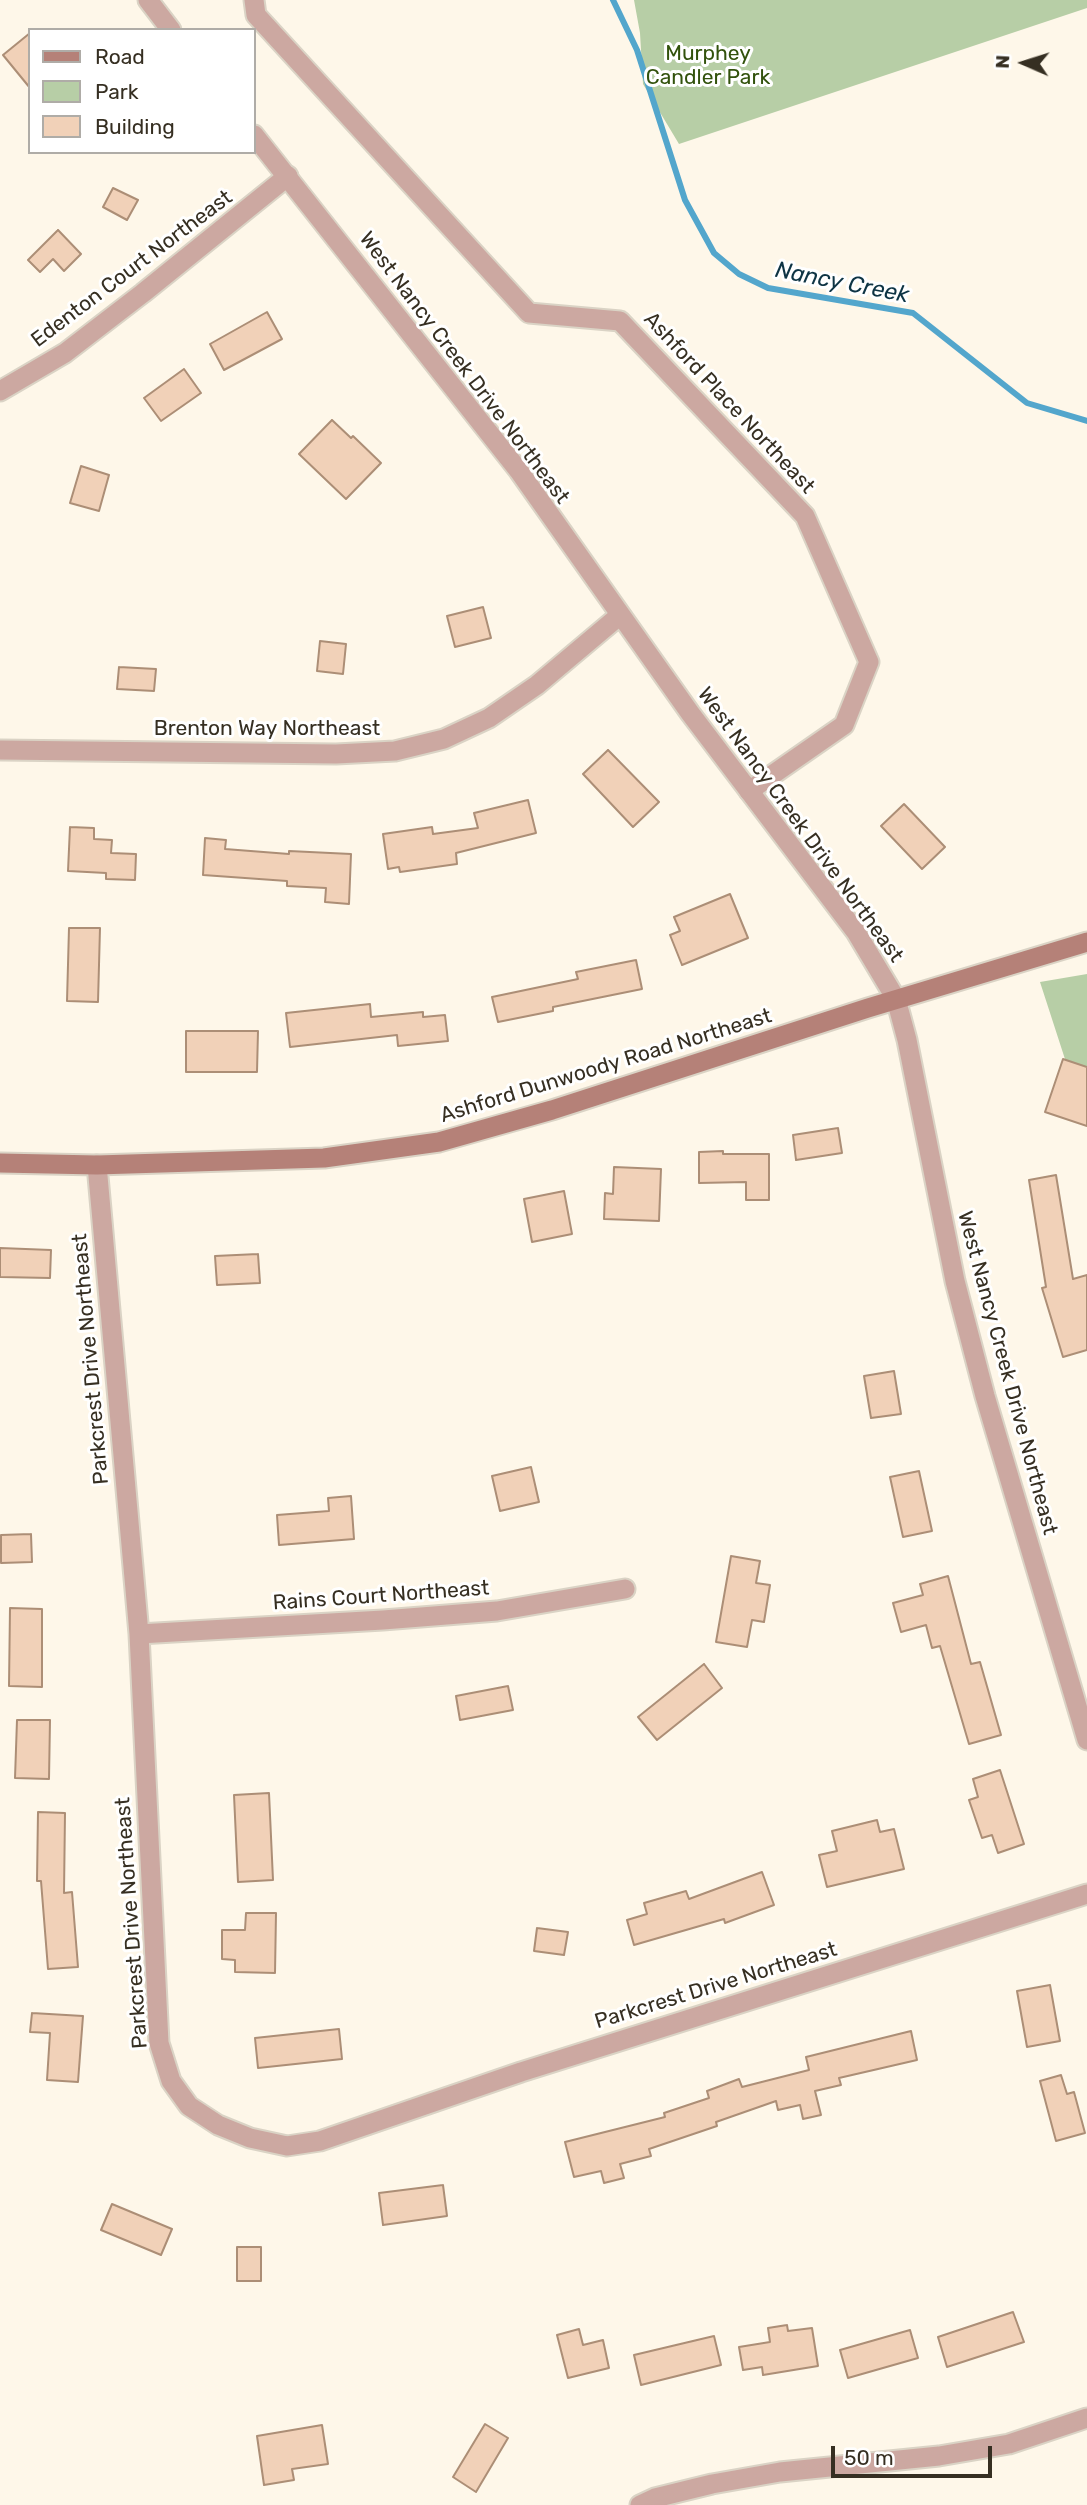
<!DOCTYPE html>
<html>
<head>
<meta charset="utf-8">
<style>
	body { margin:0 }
	#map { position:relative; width:1087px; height:2505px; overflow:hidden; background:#fef7e9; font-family:Rubik,sans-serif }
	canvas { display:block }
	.legend { position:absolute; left:28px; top:28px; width:228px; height:126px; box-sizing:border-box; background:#fff; border:2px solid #afaca7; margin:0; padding:9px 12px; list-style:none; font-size:21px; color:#362f22 }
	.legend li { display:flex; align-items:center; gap:14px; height:35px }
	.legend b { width:35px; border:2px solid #afaca7 }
	.north { position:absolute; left:989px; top:28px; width:70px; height:70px; -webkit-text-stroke:5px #fff; paint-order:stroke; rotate:273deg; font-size:19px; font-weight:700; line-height:28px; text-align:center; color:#362f22 }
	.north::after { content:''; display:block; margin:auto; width:24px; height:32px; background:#362f22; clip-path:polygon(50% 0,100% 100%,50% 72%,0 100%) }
	.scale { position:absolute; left:831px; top:2446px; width:161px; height:32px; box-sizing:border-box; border:4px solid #362f22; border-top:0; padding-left:9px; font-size:21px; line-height:24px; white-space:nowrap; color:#362f22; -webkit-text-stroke:5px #fff; paint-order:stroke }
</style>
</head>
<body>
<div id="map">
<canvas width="1087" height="2505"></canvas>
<ul class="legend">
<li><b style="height:9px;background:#b58178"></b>Road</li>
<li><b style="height:19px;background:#b7cea6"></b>Park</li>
<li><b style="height:19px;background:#f1d1b8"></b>Building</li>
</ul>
<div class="north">N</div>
<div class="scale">50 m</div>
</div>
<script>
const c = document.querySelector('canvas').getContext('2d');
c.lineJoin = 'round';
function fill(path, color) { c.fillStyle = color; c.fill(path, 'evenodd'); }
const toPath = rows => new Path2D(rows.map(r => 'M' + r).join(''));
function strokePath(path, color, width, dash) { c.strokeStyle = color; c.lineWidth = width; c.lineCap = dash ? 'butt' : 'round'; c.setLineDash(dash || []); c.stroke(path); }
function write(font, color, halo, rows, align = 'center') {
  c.font = font + ' Rubik,sans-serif'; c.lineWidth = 6; c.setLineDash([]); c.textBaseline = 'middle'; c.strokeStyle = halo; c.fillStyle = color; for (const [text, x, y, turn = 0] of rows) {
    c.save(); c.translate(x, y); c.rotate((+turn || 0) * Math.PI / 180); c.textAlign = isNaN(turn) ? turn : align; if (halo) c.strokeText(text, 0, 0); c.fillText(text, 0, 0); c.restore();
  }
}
fill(toPath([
	[634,0,1087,0,1087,8,679,144,643,84,640,33],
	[1087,974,1087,1127,1040,982]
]), '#b7cea6');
strokePath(toPath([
	[613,0,637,50,685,200,714,253,739,274,768,288,913,313,1027,403,1087,421]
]), '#53a6cc', 6);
const building = toPath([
	[30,33,30,88,3,55,30,33],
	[113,188,138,200,127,220,103,207,113,188],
	[58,230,81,254,64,271,53,259,40,272,28,260,58,230],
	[267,312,282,339,224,370,210,344,267,312],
	[184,369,201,393,161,421,144,398,184,369],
	[332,420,351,438,353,436,381,463,346,499,299,454,332,420],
	[81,466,109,475,99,511,70,503,81,466],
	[483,607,491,638,455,647,447,616,483,607],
	[320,641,346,644,343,674,317,671,320,641],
	[119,667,156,669,154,691,117,689,119,667],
	[608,750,659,802,633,827,583,774,608,750],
	[528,800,536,833,456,853,457,864,400,872,399,867,388,869,383,834,432,827,433,834,478,828,474,813,528,800],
	[904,804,945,847,922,869,881,826,904,804],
	[70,827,94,828,94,839,112,840,111,853,136,854,135,880,106,879,106,873,68,871,70,827],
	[205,838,226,840,225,849,289,854,289,851,351,854,349,904,325,902,326,888,287,886,287,881,203,875,205,838],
	[730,894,748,938,682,965,670,935,680,931,674,917,730,894],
	[69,928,100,928,98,1002,67,1001,69,928],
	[636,960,642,989,553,1007,553,1011,498,1022,492,997,578,979,576,972,636,960],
	[370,1004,371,1017,423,1012,423,1017,445,1015,448,1041,398,1046,397,1035,290,1047,286,1013,370,1004],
	[186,1031,258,1031,257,1072,186,1072,186,1031],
	[1063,1059,1087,1067,1087,1126,1045,1112,1063,1059],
	[838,1128,842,1153,796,1160,793,1135,838,1128],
	[723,1151,723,1154,769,1154,769,1200,746,1200,746,1182,699,1183,699,1152,723,1151],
	[614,1167,661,1169,659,1221,604,1219,605,1193,613,1194,614,1167],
	[1056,1175,1073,1279,1087,1275,1087,1350,1063,1357,1042,1288,1046,1287,1029,1180,1056,1175],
	[564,1191,572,1234,532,1242,524,1199,564,1191],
	[0,1248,51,1250,50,1278,0,1277,0,1248],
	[258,1254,260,1283,217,1285,215,1256,258,1254],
	[894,1371,901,1414,871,1418,864,1376,894,1371],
	[531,1467,539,1502,500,1511,492,1476,531,1467],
	[919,1471,932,1531,903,1537,890,1477,919,1471],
	[351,1496,354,1539,279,1545,277,1515,329,1511,328,1498,351,1496],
	[31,1534,32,1562,1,1563,1,1535,31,1534],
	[731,1556,760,1561,756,1583,770,1585,764,1622,752,1620,747,1647,716,1642,731,1556],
	[948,1576,971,1664,980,1662,1001,1735,969,1744,940,1646,932,1648,926,1625,901,1632,893,1603,923,1595,920,1584,948,1576],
	[10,1608,42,1609,42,1687,9,1686,10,1608],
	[704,1664,722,1688,657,1740,638,1717,704,1664],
	[508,1686,513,1710,460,1720,456,1696,508,1686],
	[17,1720,50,1720,49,1779,15,1778,17,1720],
	[1000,1770,1024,1844,998,1853,992,1835,982,1838,969,1800,978,1797,973,1779,1000,1770],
	[269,1793,273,1880,238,1882,234,1795,269,1793],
	[38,1812,65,1813,64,1893,72,1892,78,1967,48,1969,41,1881,37,1881,38,1812],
	[877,1820,880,1832,894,1829,904,1869,827,1887,819,1855,837,1851,832,1831,877,1820],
	[762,1872,774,1905,725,1923,724,1919,634,1945,627,1920,647,1914,644,1903,686,1891,689,1899,762,1872],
	[246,1913,276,1913,275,1973,235,1972,235,1960,222,1959,222,1930,245,1930,246,1913],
	[537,1928,568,1932,564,1955,534,1951,537,1928],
	[1050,1985,1060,2041,1027,2047,1017,1991,1050,1985],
	[32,2013,83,2016,78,2082,47,2080,50,2033,30,2032,32,2013],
	[339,2029,342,2059,258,2068,255,2038,339,2029],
	[911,2031,917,2060,839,2078,841,2085,815,2091,821,2115,803,2119,800,2105,778,2110,776,2101,716,2122,717,2126,649,2149,651,2156,620,2164,624,2178,604,2183,601,2171,574,2177,565,2142,665,2117,664,2113,709,2098,707,2091,739,2079,742,2087,809,2070,806,2057,911,2031],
	[1061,2075,1067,2094,1074,2092,1085,2133,1056,2141,1040,2081,1061,2075],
	[443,2185,447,2216,383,2225,379,2193,443,2185],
	[112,2204,172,2229,161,2255,101,2230,112,2204],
	[237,2247,261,2247,261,2281,237,2281,237,2247],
	[1013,2312,1024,2342,947,2367,938,2337,1013,2312],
	[787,2325,788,2331,812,2328,818,2366,763,2375,762,2367,743,2370,739,2347,770,2342,768,2328,787,2325],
	[579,2329,583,2345,603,2340,609,2368,568,2378,557,2335,579,2329],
	[910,2330,918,2358,848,2378,840,2350,910,2330],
	[714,2336,721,2365,641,2385,634,2355,714,2336],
	[485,2424,508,2438,476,2492,453,2477,485,2424],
	[322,2425,328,2464,292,2469,294,2480,264,2485,257,2436,322,2425]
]);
fill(building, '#f1d1b8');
strokePath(building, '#ac8e76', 2);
const minor = toPath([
	[254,0,256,15,529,313,620,321,805,516,869,662,844,725,749,791],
	[0,391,65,353,143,293,288,176],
	[0,750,336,754,395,751,444,739,489,718,537,685,619,616],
	[896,999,907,1040,955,1281,985,1396,1087,1740],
	[97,1165,139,1634,159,2043,171,2081,189,2106,218,2125,250,2138,287,2146,320,2141,521,2072,1087,1894],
	[139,1634,383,1620,497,1611,625,1589],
	[640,2505,655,2498,712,2484,780,2472,939,2456,1009,2444,1087,2418]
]);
const tertiary = toPath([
	[148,0,171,30],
	[254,135,519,471,690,713,856,932,896,999]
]);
const secondary = toPath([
	[0,1163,97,1165,324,1158,439,1142,552,1110,868,1008,1087,942]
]);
strokePath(minor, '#dad3c5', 23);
strokePath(tertiary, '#dad3c5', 23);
strokePath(secondary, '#dad3c5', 23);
strokePath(minor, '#cca8a1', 19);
strokePath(tertiary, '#cca8a1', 19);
strokePath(secondary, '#b58178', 19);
write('21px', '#32520c', '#fff', [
	["Murphey",708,54],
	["Candler Park",708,78]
]);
write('21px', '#362f22', '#fff', [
	["Edenton Court Northeast",132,269,-37],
	["West Nancy Creek Drive Northeast",464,368,53],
	["Ashford Place Northeast",729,403,47],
	["Brenton Way Northeast",267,729],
	["West Nancy Creek Drive Northeast",800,825,54],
	["Ashford Dunwoody Road Northeast",606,1066,-17],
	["Parkcrest Drive Northeast",91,1359,-95],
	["West Nancy Creek Drive Northeast",1007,1373,75],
	["Rains Court Northeast",381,1596,-4],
	["Parkcrest Drive Northeast",132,1923,-94],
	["Parkcrest Drive Northeast",716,1986,-17]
]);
write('italic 23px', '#0e3444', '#fff', [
	["Nancy Creek",842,283,11]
]);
</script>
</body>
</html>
